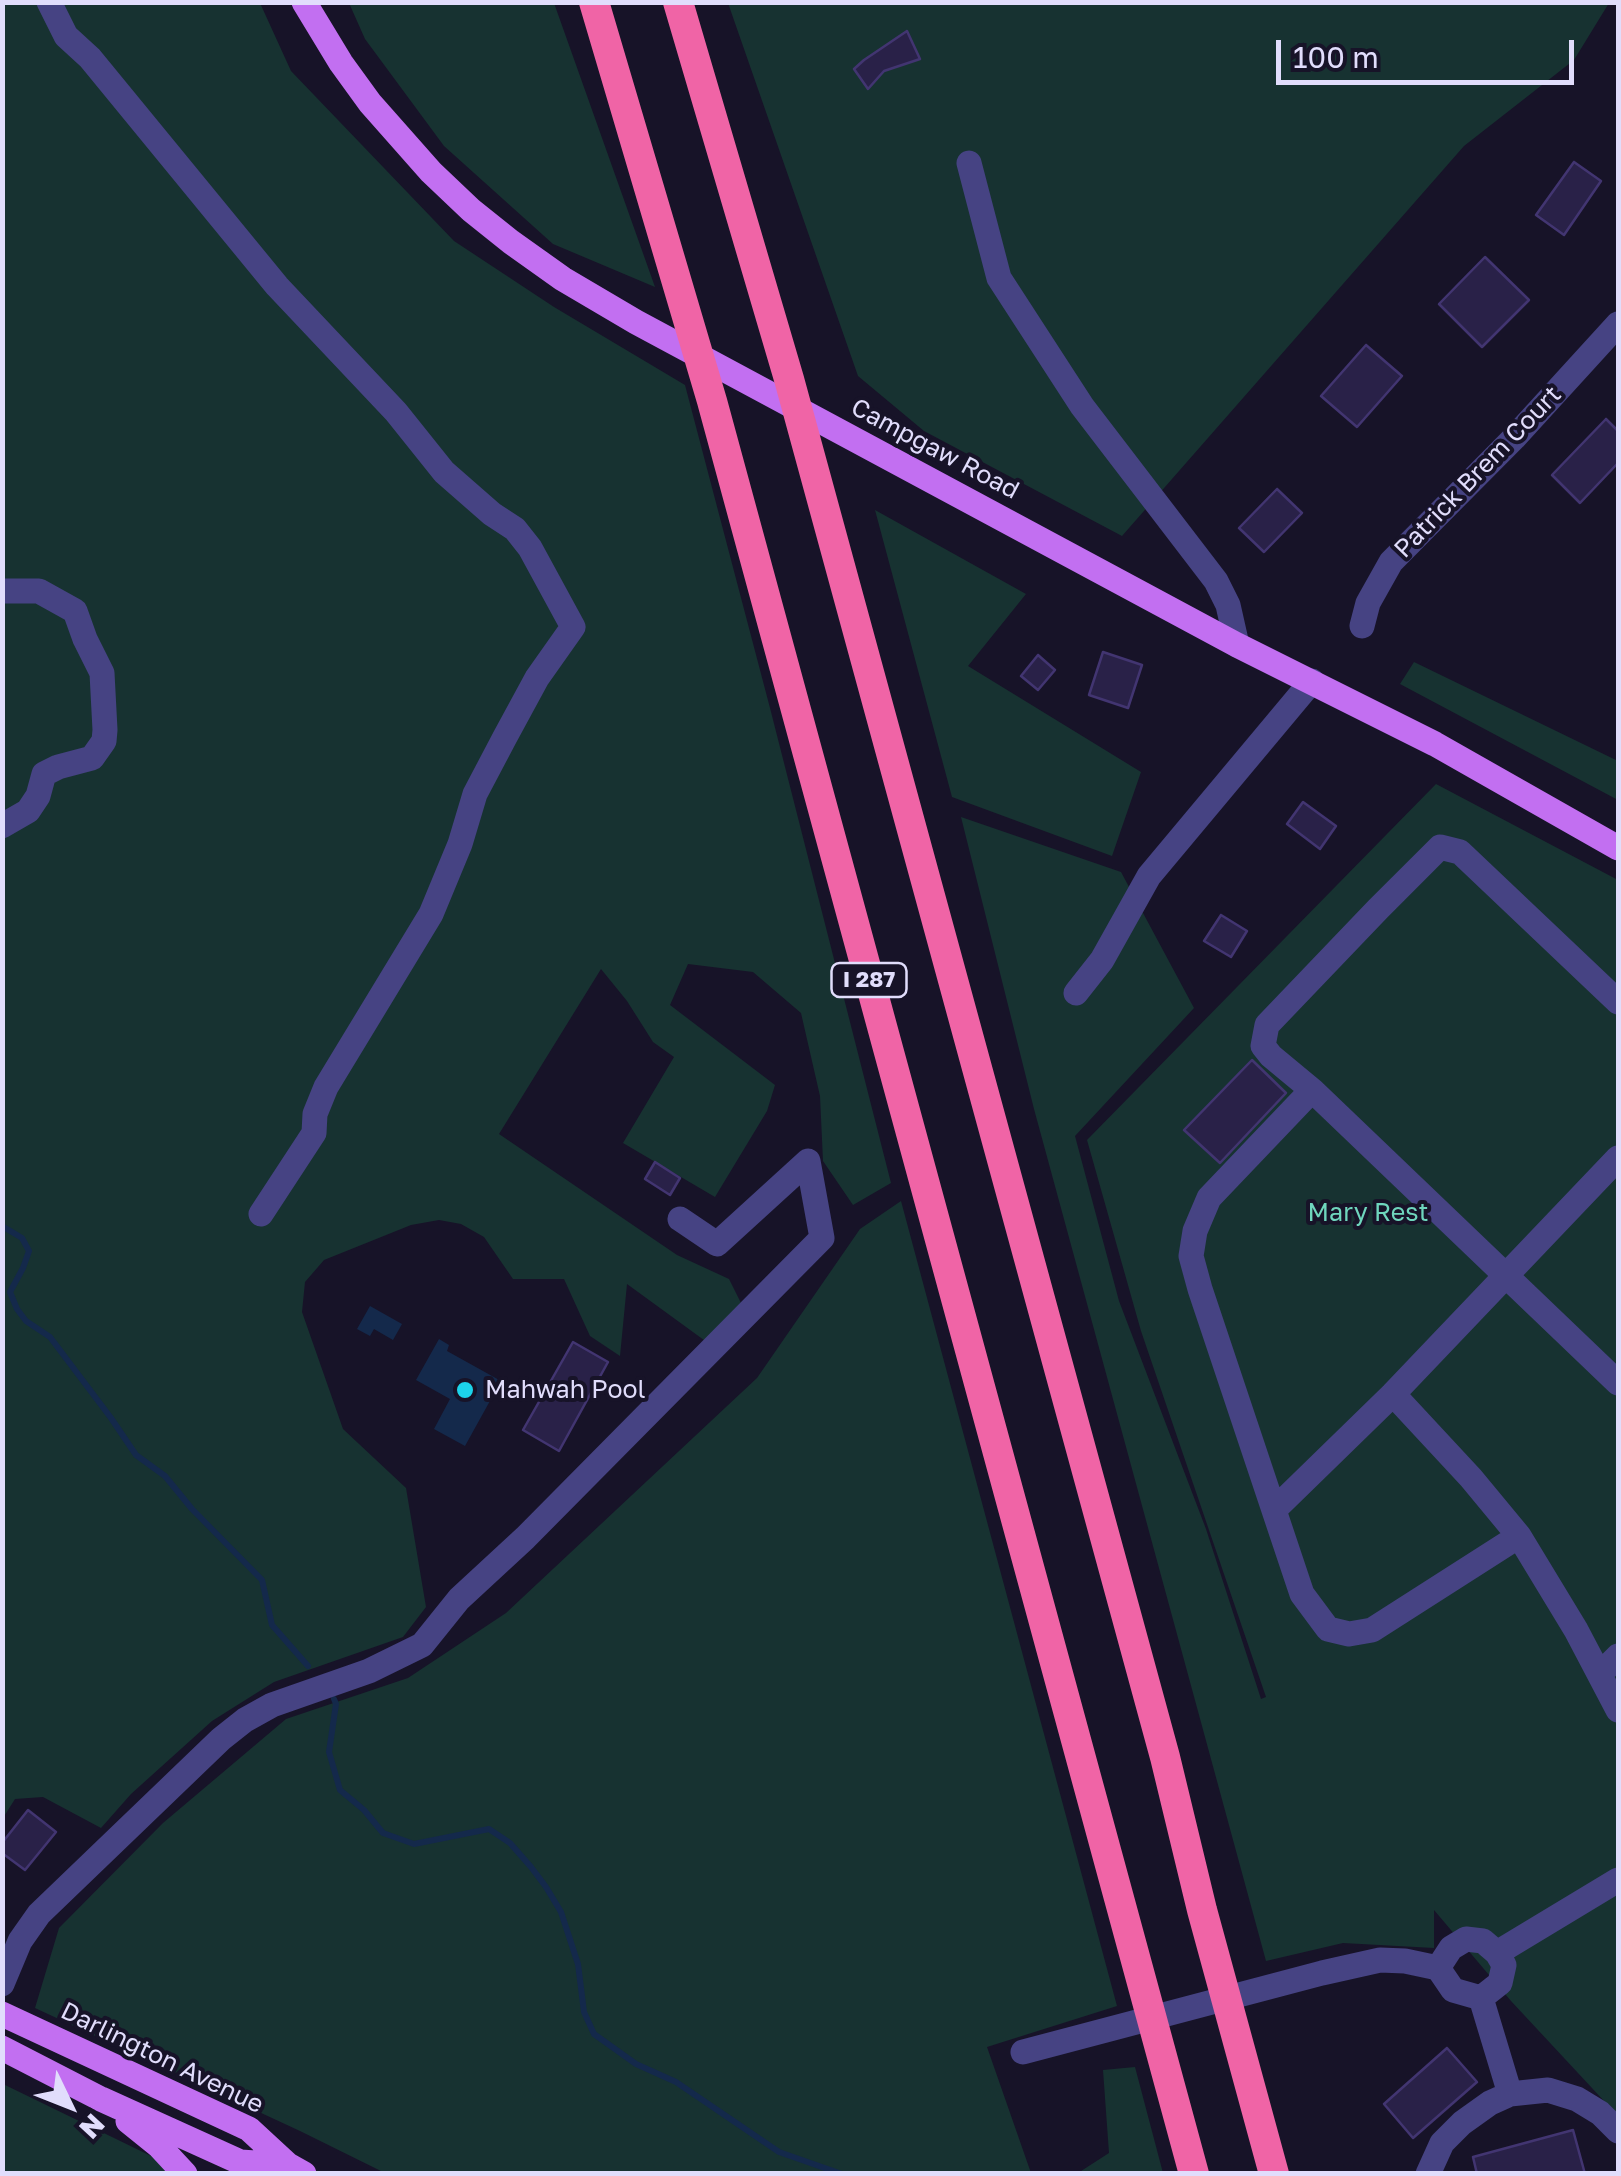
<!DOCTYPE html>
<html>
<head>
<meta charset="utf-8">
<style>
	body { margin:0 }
	#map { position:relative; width:1621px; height:2176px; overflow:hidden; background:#171328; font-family:"Golos Text",sans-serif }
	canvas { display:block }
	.frame { position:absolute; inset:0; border:5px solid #e1ddfc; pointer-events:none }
	.north { position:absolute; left:20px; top:2056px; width:100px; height:100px; -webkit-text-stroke:8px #171328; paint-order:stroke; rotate:133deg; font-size:28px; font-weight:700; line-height:40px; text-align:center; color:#e1ddfc }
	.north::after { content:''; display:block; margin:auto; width:35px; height:45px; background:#e1ddfc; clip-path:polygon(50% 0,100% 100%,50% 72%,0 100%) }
	.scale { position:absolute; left:1276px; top:40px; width:298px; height:45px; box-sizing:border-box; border:5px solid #e1ddfc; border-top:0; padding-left:12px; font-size:30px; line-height:35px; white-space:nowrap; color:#e1ddfc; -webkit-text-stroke:8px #171328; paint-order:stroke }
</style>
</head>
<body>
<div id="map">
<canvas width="1621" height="2176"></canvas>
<div class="frame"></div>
<div class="north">N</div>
<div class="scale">100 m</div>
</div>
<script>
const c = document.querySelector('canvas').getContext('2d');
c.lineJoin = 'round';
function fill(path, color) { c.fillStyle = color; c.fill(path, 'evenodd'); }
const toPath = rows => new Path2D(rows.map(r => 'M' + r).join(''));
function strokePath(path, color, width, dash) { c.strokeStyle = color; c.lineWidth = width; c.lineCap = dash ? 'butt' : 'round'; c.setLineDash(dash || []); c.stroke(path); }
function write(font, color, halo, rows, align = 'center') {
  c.font = font + ' "Golos Text",sans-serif'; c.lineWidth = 8; c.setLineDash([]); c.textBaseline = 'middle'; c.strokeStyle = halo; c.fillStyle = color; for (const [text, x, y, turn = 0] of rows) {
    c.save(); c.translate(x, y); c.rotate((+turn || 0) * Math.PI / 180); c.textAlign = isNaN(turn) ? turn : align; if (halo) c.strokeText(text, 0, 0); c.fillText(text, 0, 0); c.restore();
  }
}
fill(toPath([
	[3,3,260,3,291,71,454,241,554,307,685,385,770,708,891,1183,853,1205,823,1161,820,1096,801,1013,753,972,688,964,670,1005,775,1085,767,1111,715,1197,623,1143,674,1057,653,1042,627,1001,601,969,499,1134,677,1255,729,1279,742,1305,708,1343,627,1284,620,1356,590,1336,564,1279,513,1279,484,1237,461,1224,439,1220,411,1225,324,1260,305,1282,302,1312,343,1429,406,1488,426,1607,403,1637,274,1682,212,1721,131,1794,101,1828,43,1797,15,1799,3,1818],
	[349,3,554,3,655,287,553,244,444,146,365,39],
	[728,3,1609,3,1574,60,1464,146,1122,536,924,431,858,376],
	[875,510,1026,594,968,666,1141,772,1112,856,952,797],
	[1414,662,1618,761,1618,800,1400,684],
	[1436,784,1618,880,1618,2116,1511,2001,1434,1910,1434,1948,1343,1943,1266,1961,1034,1109,961,817,1121,872,1194,1008,1075,1136,1119,1301,1206,1529,1261,1699,1266,1697,1141,1331,1087,1140],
	[901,1201,1117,2006,987,2047,1031,2173,385,2173,300,2131,35,2008,59,1928,163,1823,286,1719,408,1678,506,1613,757,1378,860,1229],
	[1135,2067,1163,2173,1078,2173,1109,2153,1103,2070],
	[3,2084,186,2173,3,2173]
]), '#173231');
fill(toPath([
	[370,1306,402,1324,393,1340,374,1329,370,1336,357,1329],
	[439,1339,449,1345,447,1351,501,1381,465,1446,434,1429,450,1399,416,1380]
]), '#14294b');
strokePath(toPath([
	[2,1226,22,1238,29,1251,23,1268,10,1292,17,1309,26,1321,50,1337,111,1418,136,1455,165,1476,192,1509,262,1580,272,1625,308,1666],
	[334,1699,336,1704,329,1752,340,1790,364,1810,383,1833,414,1844,489,1829,510,1843,531,1867,546,1887,561,1912,578,1964,584,2012,594,2034,636,2064,676,2082,779,2152,842,2174]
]), '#14294b', 6);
const building = toPath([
	[907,31,920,59,884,71,868,89,854,69,864,60,907,31],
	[1574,162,1601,181,1564,235,1536,215,1574,162],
	[1485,257,1529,300,1482,347,1439,304,1485,257],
	[1366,345,1402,376,1357,427,1321,396,1366,345],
	[1606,419,1618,431,1618,463,1580,503,1552,475,1606,419],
	[1277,489,1302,513,1264,552,1239,528,1277,489],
	[1103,652,1142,665,1128,708,1089,695,1103,652],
	[1038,655,1055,670,1038,690,1021,676,1038,655],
	[1303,802,1336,826,1320,849,1287,824,1303,802],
	[1221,915,1247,931,1231,957,1204,941,1221,915],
	[1252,1060,1286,1093,1220,1163,1184,1130,1252,1060],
	[655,1162,680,1178,670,1195,645,1179,655,1162],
	[573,1342,608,1362,559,1451,523,1430,573,1342],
	[28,1810,56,1832,25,1870,2,1853,2,1843,28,1810],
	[1447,2048,1477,2082,1413,2138,1384,2104,1447,2048],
	[1573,2130,1585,2174,1477,2174,1473,2157,1573,2130]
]);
fill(building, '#292148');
strokePath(building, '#423571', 2.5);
strokePath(toPath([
	[49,2,66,36,90,58,277,286,396,412,444,472,492,514,515,529,530,548,573,627,537,678,505,737,475,794,460,844,431,914,326,1087,315,1114,314,1133,261,1214],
	[969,163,999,278,1082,406,1216,581,1228,605,1237,645],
	[2,591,39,591,75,611,85,639,102,673,105,730,104,741,92,758,58,767,44,774,38,796,28,811,2,826],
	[1362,626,1368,603,1391,562,1514,438,1618,324],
	[1076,993,1102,960,1149,876,1312,681],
	[1312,1090,1271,1056,1263,1046,1267,1025,1378,909,1440,847,1460,852,1618,1002],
	[1393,1394,1471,1478,1519,1536,1576,1630,1618,1710],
	[1274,1510,1393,1394,1618,1158],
	[1519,1536,1372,1630,1349,1634,1328,1629,1302,1594,1200,1289,1191,1256,1195,1231,1209,1198,1312,1090,1618,1383],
	[1600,1674,1618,1656],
	[1497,1953,1618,1880],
	[2,1984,20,1941,39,1914,221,1739,245,1720,272,1705,369,1671,422,1645,459,1599,525,1538,822,1238,808,1161,717,1244,680,1219],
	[1481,1998,1510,2094],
	[1023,2052,1322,1973,1380,1960,1405,1961,1438,1968,1453,1990,1481,1998,1500,1983,1504,1965,1497,1953,1483,1941,1466,1939,1451,1948,1438,1968],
	[1428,2174,1442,2143,1462,2123,1490,2103,1510,2094,1548,2090,1577,2099,1600,2113,1618,2131]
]), '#464383', 25);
strokePath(toPath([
	[304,2,341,63,370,103,431,172,471,210,511,242,563,279,636,322,1237,645,1435,744,1618,848],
	[2,2014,249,2129,288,2165,304,2174],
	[2,2048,101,2099,240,2162,288,2165],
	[128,2121,159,2146,185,2174]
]), '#c26ff1', 25);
strokePath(toPath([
	[594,2,712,401,1194,2174],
	[678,2,789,379,1165,1757,1202,1910,1274,2174]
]), '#f064a6', 30);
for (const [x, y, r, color] of [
	[465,1390,10,"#1cd3ea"]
]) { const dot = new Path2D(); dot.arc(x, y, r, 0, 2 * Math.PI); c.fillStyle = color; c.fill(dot); strokePath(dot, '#171328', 4); }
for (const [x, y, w] of [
	[869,980,75]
]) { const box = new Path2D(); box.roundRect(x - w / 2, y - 17, w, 34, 8); c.fillStyle = '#171328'; c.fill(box); strokePath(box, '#e1ddfc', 2.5); }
write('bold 22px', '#e1ddfc', null, [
	["I 287",869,980]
]);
write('25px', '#e1ddfc', '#171328', [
	["Campgaw Road",935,449,28],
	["Patrick Brem Court",1478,472,-46],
	["Darlington Avenue",162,2058,26]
]);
write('25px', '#6fd6bd', '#171328', [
	["Mary Rest",1368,1213]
]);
write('25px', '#e1ddfc', '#171328', [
	["Mahwah Pool",485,1390]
], 'left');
</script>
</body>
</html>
